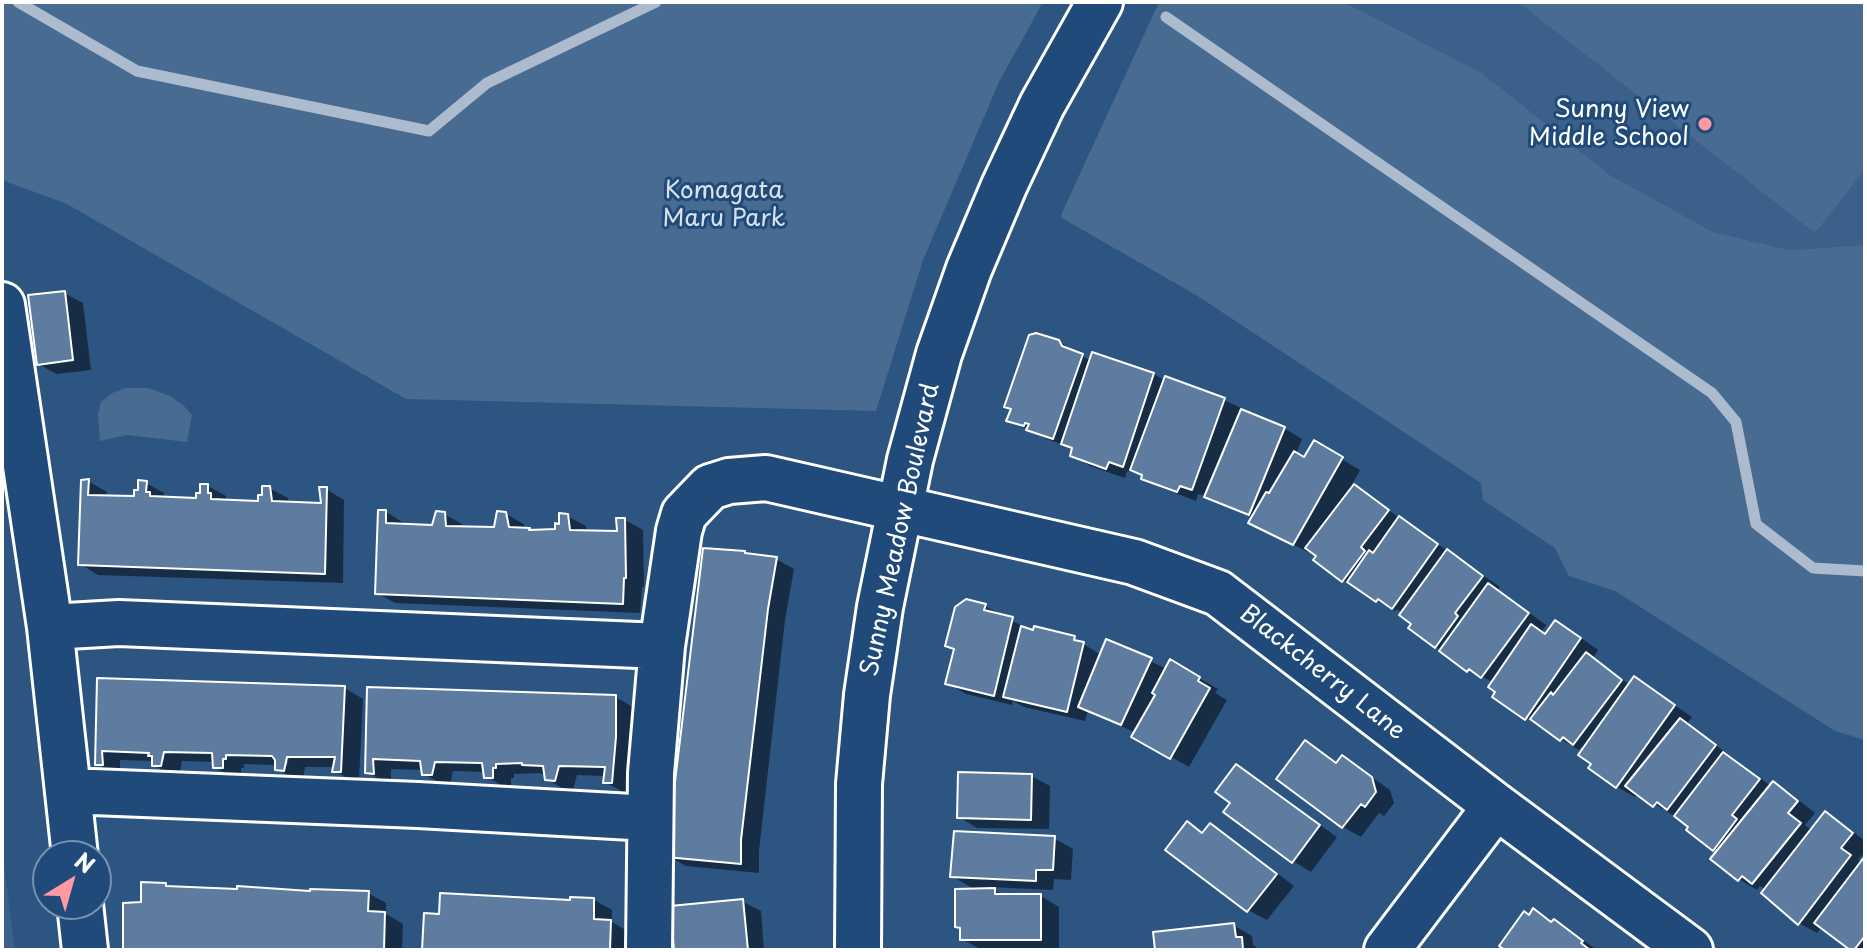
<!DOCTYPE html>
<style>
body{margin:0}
#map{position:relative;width:1867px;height:952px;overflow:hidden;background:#2c5582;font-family:"Playpen Sans",sans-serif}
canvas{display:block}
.frame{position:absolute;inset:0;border:4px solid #fff;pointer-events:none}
.north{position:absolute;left:32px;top:840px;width:80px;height:80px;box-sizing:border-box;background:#1f4a7a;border:2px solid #7992af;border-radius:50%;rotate:37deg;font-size:22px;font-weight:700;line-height:32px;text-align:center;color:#fff}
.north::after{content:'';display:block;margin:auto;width:28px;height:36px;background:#ff9aa2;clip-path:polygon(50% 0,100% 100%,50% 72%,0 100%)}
</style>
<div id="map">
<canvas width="1867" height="952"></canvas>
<div class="frame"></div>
<div class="north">N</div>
</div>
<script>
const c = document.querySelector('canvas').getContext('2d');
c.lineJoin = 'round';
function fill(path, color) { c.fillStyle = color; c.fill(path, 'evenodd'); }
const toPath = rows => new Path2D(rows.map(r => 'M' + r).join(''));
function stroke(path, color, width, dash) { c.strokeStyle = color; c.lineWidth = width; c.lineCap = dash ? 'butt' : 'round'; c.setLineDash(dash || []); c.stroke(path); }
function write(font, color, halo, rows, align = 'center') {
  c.font = font + ' "Playpen Sans",sans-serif'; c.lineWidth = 6; c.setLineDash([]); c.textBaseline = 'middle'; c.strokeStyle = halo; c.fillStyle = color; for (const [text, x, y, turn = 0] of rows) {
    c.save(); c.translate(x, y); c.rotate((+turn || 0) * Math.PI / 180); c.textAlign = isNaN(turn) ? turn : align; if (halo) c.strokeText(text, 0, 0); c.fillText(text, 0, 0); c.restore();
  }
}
fill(toPath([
 [1344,2,1865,2,1865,245,1791,250,1713,232,1610,175,1482,73],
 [2,849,15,950,2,950]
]), '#3b618b');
fill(toPath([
 [2,2,1043,2,999,82,923,260,876,411,406,399,67,204,2,180],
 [1159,2,1344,2,1482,73,1610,175,1713,232,1790,250,1865,245,1865,740,1835,731,1615,591,1569,576,1555,548,1483,500,1481,483,1196,295,1060,217],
 [1518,2,1865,2,1865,169,1815,233],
 [126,388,148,388,170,396,183,405,192,415,187,442,127,435,100,441,98,414,101,402,112,393]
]), '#486b92');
fill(toPath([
 [64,293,83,303,91,370,57,374,38,364],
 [1058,341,1091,361,1093,354,1154,374,1165,381,1166,379,1224,400,1284,428,1302,439,1296,454,1303,459,1314,443,1360,470,1352,485,1500,587,1498,590,1546,625,1541,632,1547,636,1574,633,1598,650,1593,658,1630,685,1635,678,1692,717,1687,724,1771,786,1773,784,1791,794,1815,813,1805,825,1812,830,1825,814,1843,824,1865,841,1865,852,1858,860,1862,863,1865,860,1865,950,1853,950,1822,927,1817,933,1799,923,1766,890,1760,886,1757,890,1739,879,1719,852,1691,827,1638,793,1635,797,1617,787,1591,768,1594,763,1585,749,1581,747,1579,750,1561,739,1495,697,1498,692,1493,682,1468,670,1410,628,1414,624,1403,613,1397,609,1395,611,1343,580,1313,552,1312,554,1269,532,1253,518,1211,498,1198,494,1196,501,1162,488,1144,476,1127,471,1125,478,1090,466,1072,455,1074,450,1071,448,1047,439,1009,420],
 [88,481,107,492,106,498,136,498,146,483,164,493,164,499,198,500,208,486,226,496,226,501,260,503,269,488,288,498,289,504,323,505,326,489,344,500,343,583,98,575,80,564],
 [386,512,404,523,404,526,434,527,444,514,462,524,462,528,495,529,506,514,524,524,525,530,557,531,567,516,586,526,587,532,619,533,625,520,643,530,644,587,642,587,640,613,395,603,377,593],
 [749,555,776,559,794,569,785,620,759,851,759,873,686,866,668,856],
 [985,606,1035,633,1074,638,1101,655,1107,641,1167,669,1171,662,1218,689,1215,693,1227,700,1189,767,1134,736,1136,733,1088,711,1085,721,1024,707,1013,701,1012,705,966,694,948,683,956,650,948,646],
 [99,680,345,688,363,699,359,781,353,781,335,771,335,767,305,767,303,780,295,780,277,769,277,765,244,764,244,768,241,768,241,778,233,778,215,767,214,762,182,761,179,776,172,776,154,765,154,761,120,760,120,773,113,769,113,773,97,764],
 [287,747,291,748,287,766,283,766],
 [369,690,616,697,634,708,634,749,630,792,623,792,605,782,606,776,577,775,573,790,565,790,547,779,546,775,539,773,514,774,514,778,511,778,511,787,504,787,486,776,485,772,453,771,450,785,443,785,424,774,424,770,391,769,391,783,386,783,367,772],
 [1306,743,1338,764,1360,769,1390,790,1394,803,1384,816,1379,813,1361,837,1343,827,1279,779],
 [1236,766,1337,837,1311,872,1293,861,1232,802],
 [1031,776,1050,786,1049,829,977,828,959,817],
 [1187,824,1203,833,1210,825,1228,836,1294,886,1267,920,1248,910],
 [1054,838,1073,849,1071,880,1054,879,1053,890,990,887,1004,896,1041,896,1059,907,1059,949,980,949,962,939,977,891,952,876],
 [165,885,171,889,312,894,368,893,386,903,386,914,403,924,402,950,129,950,125,947,143,904],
 [594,900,612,910,612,922,629,932,628,950,424,950,572,902],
 [742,901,761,911,764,950,676,950],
 [1534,911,1572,932,1597,950,1508,950],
 [1233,925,1252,936,1253,945,1260,950,1157,950]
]), '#0007');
stroke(toPath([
 [18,2,137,71,429,131,487,83,656,2],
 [1166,17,1712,393,1736,422,1756,524,1813,568,1865,571]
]), '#acbcce', 11);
const building = toPath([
 [65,291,73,360,37,365,28,295,65,291],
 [1036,333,1059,340,1062,346,1083,354,1053,439,1026,430,1029,424,1025,423,1024,426,1006,421,1011,409,1004,407,1029,335,1036,333],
 [1092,352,1154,373,1123,467,1109,462,1106,469,1070,456,1072,448,1061,444,1092,352],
 [1165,376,1225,398,1192,490,1180,486,1177,492,1141,479,1142,475,1130,470,1165,376],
 [1241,409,1285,427,1249,515,1204,497,1241,409],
 [1314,440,1343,457,1293,545,1248,523,1266,492,1269,493,1294,451,1304,457,1314,440],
 [89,479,88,495,134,496,134,490,138,490,138,480,147,481,146,492,150,492,150,496,196,498,196,493,200,493,200,484,208,484,208,493,211,493,211,499,258,501,258,495,262,495,262,486,270,486,272,501,321,503,319,487,327,487,325,574,78,565,81,480,89,479],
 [1354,484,1389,510,1361,547,1365,551,1342,582,1313,560,1316,556,1305,548,1354,484],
 [378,510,386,510,386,523,432,525,436,511,445,512,446,526,494,527,497,511,506,512,509,527,530,528,529,530,555,529,555,523,559,524,559,513,568,514,570,530,617,531,616,518,625,518,626,578,624,578,623,604,375,594,378,510],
 [1399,516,1438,544,1392,609,1378,599,1376,602,1347,582,1369,550,1373,553,1399,516],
 [703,548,745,551,745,553,777,557,768,609,741,840,741,864,666,857,703,548],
 [1447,549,1483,576,1455,613,1458,616,1435,648,1408,628,1411,624,1399,615,1447,549],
 [1488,583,1529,613,1481,678,1469,669,1467,672,1439,651,1488,583],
 [966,599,986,604,984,610,1013,617,994,696,945,684,954,649,945,646,955,607,966,599],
 [1555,620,1581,638,1525,720,1492,697,1495,692,1488,687,1531,624,1545,634,1555,620],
 [1021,626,1033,630,1034,626,1075,636,1074,640,1084,642,1067,712,1003,697,1021,626],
 [1106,639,1152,658,1121,725,1078,707,1106,639],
 [1586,652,1622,680,1573,745,1563,737,1560,741,1530,719,1551,692,1553,695,1586,652],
 [1170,659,1200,677,1198,681,1210,688,1170,759,1131,737,1155,695,1152,693,1170,659],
 [1634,676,1675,705,1616,788,1588,768,1591,764,1578,755,1634,676],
 [97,678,345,686,341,772,332,772,335,757,287,757,284,771,275,770,275,760,272,756,226,755,226,759,223,759,223,768,213,768,212,753,164,752,161,766,152,766,152,756,148,756,149,753,102,751,103,765,95,765,97,678],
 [367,687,616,695,616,737,612,783,603,783,605,767,559,766,555,781,545,780,543,766,522,765,522,763,496,764,496,768,493,768,493,778,484,778,482,763,435,762,432,775,422,775,420,761,373,759,374,774,365,773,367,687],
 [1680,718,1716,745,1667,810,1657,802,1653,807,1625,786,1680,718],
 [1305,740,1336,763,1342,755,1372,777,1376,792,1365,807,1361,804,1342,828,1276,779,1305,740],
 [1723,752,1760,779,1732,815,1737,819,1713,851,1686,830,1688,827,1674,816,1723,752],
 [1236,764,1320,825,1292,863,1223,812,1230,803,1215,792,1236,764],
 [958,772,1032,774,1031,820,957,818,958,772],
 [1773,781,1798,801,1788,813,1801,823,1752,884,1742,876,1738,881,1710,859,1773,781],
 [1825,811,1853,833,1841,848,1851,855,1798,925,1761,893,1825,811],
 [1187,821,1202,833,1210,823,1277,874,1247,912,1165,850,1187,821],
 [954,831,1055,836,1053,870,1036,870,1036,881,950,877,954,831],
 [1865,856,1865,936,1854,950,1850,950,1814,923,1865,856],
 [141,882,166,883,166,886,237,889,237,886,310,891,310,889,369,891,368,911,385,912,384,950,123,949,123,903,141,902,141,882],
 [995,888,995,894,1041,894,1041,940,960,940,960,928,955,927,955,889,995,888],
 [440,893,570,900,570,897,594,898,594,919,611,920,610,950,422,950,424,913,439,914,440,893],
 [743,899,748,950,674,950,670,906,743,899],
 [1533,908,1551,922,1554,919,1583,941,1581,943,1590,950,1505,950,1499,946,1524,911,1529,915,1533,908],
 [1234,923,1236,937,1242,937,1243,950,1155,950,1153,932,1234,923]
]);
fill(building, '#5e7c9f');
stroke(building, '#fff', 2);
const minor = toPath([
 [2,305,50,627,75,856],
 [50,627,119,623,662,646],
 [68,791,418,805,650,818],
 [80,904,85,950],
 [649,950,651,773,662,646,679,531,684,514,710,487,729,481,766,478,1134,562,1218,593,1496,806,1690,950],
 [858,950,859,784,867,695,880,607,910,460,939,354,969,269,1004,186,1042,105,1100,2],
 [1387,950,1496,806]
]);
stroke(minor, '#fff', 50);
stroke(minor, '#1f4a7a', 44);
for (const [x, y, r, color] of [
 [1705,124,8,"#ff9aa2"]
]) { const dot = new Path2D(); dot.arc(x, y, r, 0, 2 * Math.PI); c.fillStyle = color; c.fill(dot); stroke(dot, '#1f4a7a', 3); }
write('24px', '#fff', '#1f4a7a', [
 ["Sunny View",1689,110],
 ["Middle School",1689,138]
], 'right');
write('24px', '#dae1e9', '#1f4a7a', [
 ["Komagata",724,191],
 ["Maru Park",724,219]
]);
write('24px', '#fff', '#1f4a7a', [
 ["Sunny Meadow Boulevard",901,530,-78],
 ["Blackcherry Lane",1322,673,38]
]);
</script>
